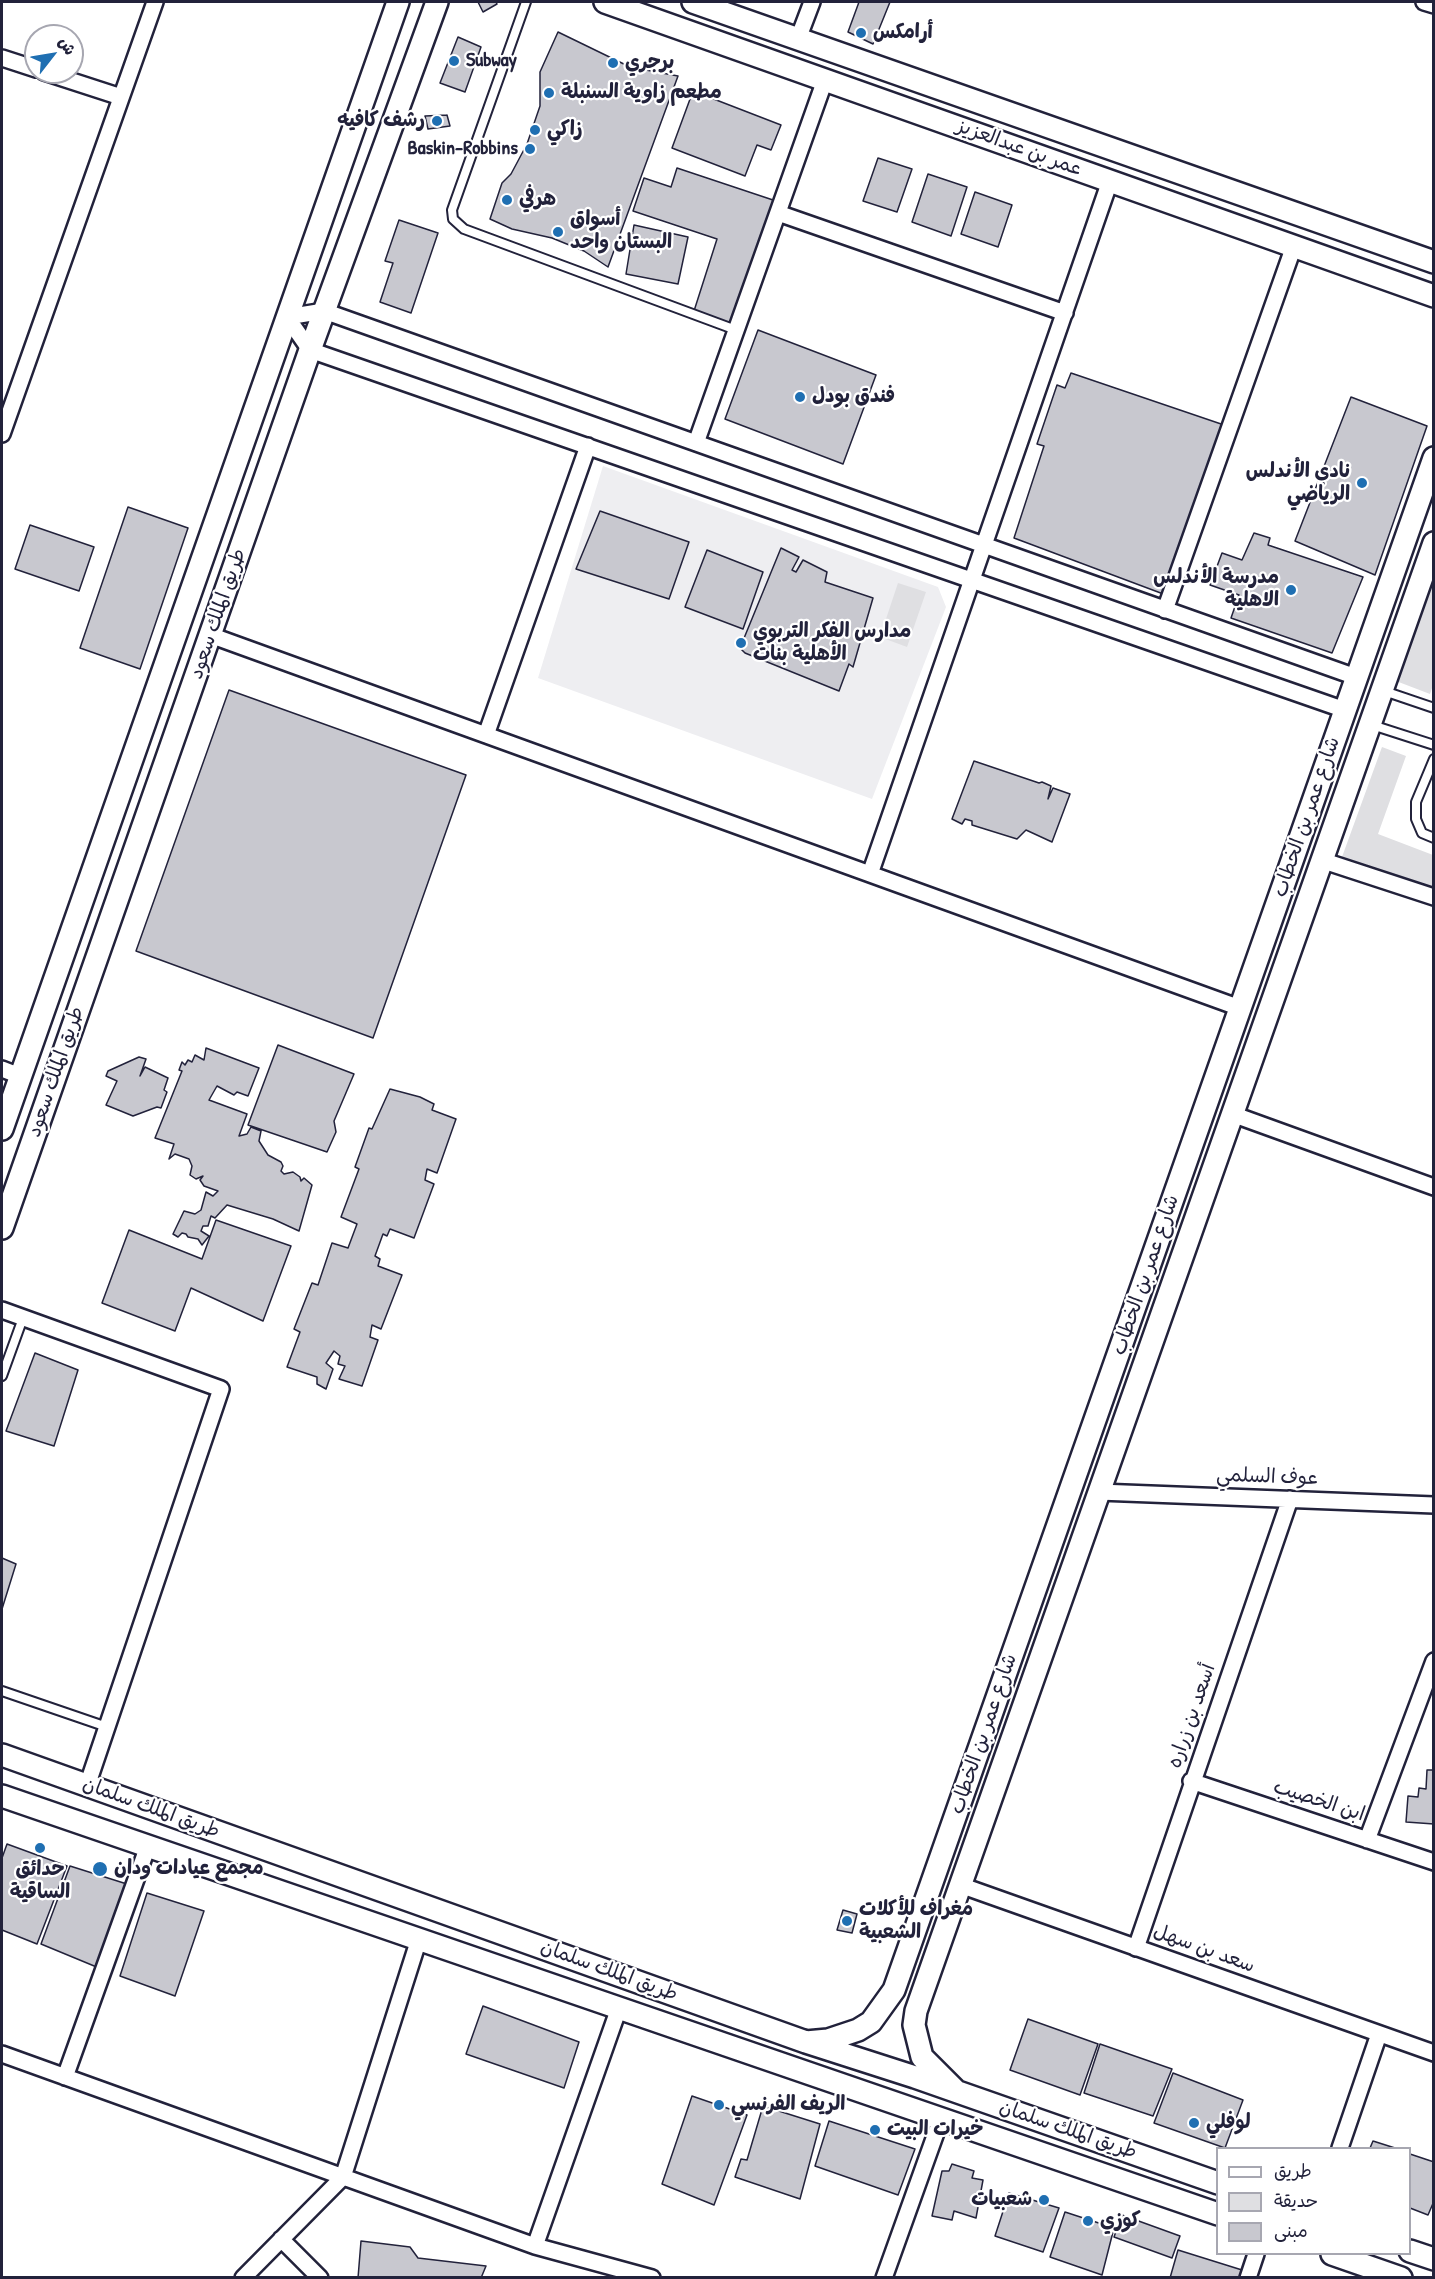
<!DOCTYPE html>
<meta charset="utf-8">
<style>
body{margin:0}
#map{position:relative;width:1435px;height:2279px;overflow:hidden;background:#fff;font-family:"Patrick Hand","Playpen Sans Arabic",sans-serif}
canvas{display:block}
.frame{position:absolute;inset:0;border:3px solid #22223b;pointer-events:none}
.legend{position:absolute;left:1216px;top:2147px;width:195px;height:108px;box-sizing:border-box;background:#fff;border:2px solid #a7a7b1;margin:0;padding:8px 10px;list-style:none;font-size:18px;color:#22223b}
.legend li{display:flex;align-items:center;gap:12px;height:30px}
.legend b{width:30px;border:2px solid #a7a7b1}
.north{position:absolute;left:24px;top:24px;width:60px;height:60px;box-sizing:border-box;background:#fff;border:2px solid #a7a7b1;border-radius:50%;rotate:59deg;font-size:16px;font-weight:700;line-height:24px;text-align:center;color:#22223b}
.north::after{content:'';display:block;margin:auto;width:21px;height:27px;background:#1f6fb2;clip-path:polygon(50% 0,100% 100%,50% 72%,0 100%)}
</style>
<div id="map">
<canvas width="1435" height="2279"></canvas>
<div class="frame"></div>
<ul class="legend">
<li><b style="height:8px;background:#fff"></b>طريق</li>
<li><b style="height:16px;background:#dfdfe2"></b>حديقة</li>
<li><b style="height:16px;background:#c8c8cf"></b>مبنى</li>
</ul>
<div class="north">ش</div>
</div>
<script>
const c = document.querySelector('canvas').getContext('2d');
c.lineJoin = 'round';
function fill(path, color) { c.fillStyle = color; c.fill(path, 'evenodd'); }
const toPath = rows => new Path2D(rows.map(r => 'M' + r).join(''));
function stroke(path, color, width, dash) { c.strokeStyle = color; c.lineWidth = width; c.lineCap = dash ? 'butt' : 'round'; c.setLineDash(dash || []); c.stroke(path); }
function write(font, color, halo, rows, align = 'center') {
  c.font = font + ' "Patrick Hand","Playpen Sans Arabic",sans-serif'; c.lineWidth = 4.5; c.setLineDash([]); c.textBaseline = 'middle'; c.strokeStyle = halo; c.fillStyle = color; for (const [text, x, y, turn = 0] of rows) {
    c.save(); c.translate(x, y); c.rotate((+turn || 0) * Math.PI / 180); c.textAlign = isNaN(turn) ? turn : align; if (halo) c.strokeText(text, 0, 0); c.fillText(text, 0, 0); c.restore();
  }
}
fill(toPath([
 [603,466,938,587,946,607,872,799,538,678]
]), '#eeeef1');
fill(toPath([
 [1433,574,1434,682,1430,694,1396,681],
 [898,583,926,592,907,647,880,637],
 [1382,747,1406,756,1378,834,1433,855,1433,891,1342,857]
]), '#dfdfe2');
const building = toPath([
 [478,2,496,2,497,4,483,12,478,2],
 [859,2,890,2,873,44,848,32,859,2],
 [558,32,630,67,678,76,608,267,584,251,552,238,512,229,490,219,502,183,511,174,527,144,540,106,540,72,558,32],
 [458,37,481,47,465,92,440,83,458,37],
 [693,91,781,125,771,150,757,145,745,176,672,148,693,91],
 [447,115,450,126,428,129,425,116,447,115],
 [878,158,912,169,897,212,863,201,878,158],
 [677,168,776,201,735,325,694,311,717,239,633,211,644,178,671,187,677,168],
 [928,174,967,187,951,236,912,222,928,174],
 [975,192,1012,205,998,247,961,234,975,192],
 [399,220,438,233,411,313,380,302,393,263,385,261,399,220],
 [634,225,688,237,678,284,626,274,634,225],
 [758,330,876,375,843,464,725,419,758,330],
 [1071,373,1227,426,1166,595,1014,538,1044,446,1037,444,1057,385,1065,388,1071,373],
 [1351,397,1427,426,1375,575,1295,541,1351,397],
 [128,507,188,528,140,669,80,648,128,507],
 [600,511,689,542,669,599,576,569,600,511],
 [30,525,94,547,79,591,15,569,30,525],
 [1254,533,1270,538,1268,545,1363,577,1332,653,1231,618,1239,595,1210,585,1222,553,1242,560,1254,533],
 [781,548,799,557,792,570,796,572,803,560,827,572,825,582,873,598,853,667,849,664,839,691,745,653,740,648,781,548],
 [707,550,763,572,743,629,685,607,707,550],
 [229,690,466,775,373,1038,136,951,229,690],
 [974,761,1039,783,1042,782,1051,786,1048,799,1053,788,1070,794,1052,842,1026,830,1017,839,972,825,972,821,965,819,962,824,952,819,974,761],
 [278,1045,354,1074,334,1121,336,1132,327,1152,248,1125,278,1045],
 [206,1048,259,1068,248,1096,237,1092,234,1095,217,1086,209,1100,247,1114,239,1136,247,1134,251,1127,261,1131,259,1141,268,1155,281,1162,283,1166,281,1171,284,1174,293,1172,300,1177,301,1181,304,1178,312,1185,299,1231,273,1219,227,1205,215,1218,211,1216,208,1226,203,1226,201,1231,209,1236,202,1245,198,1239,188,1237,186,1234,182,1233,178,1237,173,1234,184,1211,195,1214,201,1210,206,1192,213,1196,218,1191,204,1186,200,1180,203,1176,196,1179,190,1175,192,1166,189,1159,175,1154,169,1159,174,1144,155,1138,182,1071,179,1070,182,1062,185,1065,188,1060,192,1062,195,1055,204,1060,206,1048],
 [139,1057,146,1059,140,1076,145,1067,168,1078,164,1090,167,1092,161,1108,157,1107,133,1116,106,1105,117,1081,106,1076,108,1071,139,1057],
 [390,1089,420,1097,434,1104,432,1110,456,1119,437,1173,427,1169,425,1180,434,1184,414,1238,390,1229,387,1236,383,1234,375,1256,380,1259,378,1266,402,1275,381,1329,372,1325,370,1337,378,1340,362,1386,339,1379,345,1366,338,1364,340,1356,334,1351,326,1363,333,1369,326,1389,317,1384,317,1377,287,1367,300,1332,294,1329,312,1283,318,1285,332,1243,348,1248,357,1224,341,1217,359,1169,355,1167,369,1128,372,1129,390,1089],
 [216,1220,291,1246,263,1321,191,1288,175,1331,102,1303,129,1230,202,1259,216,1220],
 [35,1353,78,1370,54,1446,6,1431,35,1353],
 [2,1558,16,1564,2,1609,2,1558],
 [1427,1770,1434,1770,1434,1824,1406,1822,1408,1796,1418,1797,1419,1788,1426,1789,1427,1770],
 [7,1844,67,1866,37,1944,2,1930,2,1858,7,1844],
 [70,1866,130,1885,99,1968,41,1944,70,1866],
 [147,1893,204,1911,175,1996,120,1976,147,1893],
 [843,1910,857,1914,852,1933,837,1930,843,1910],
 [483,2006,579,2042,564,2088,466,2054,483,2006],
 [1028,2019,1098,2044,1080,2095,1010,2070,1028,2019],
 [1100,2044,1172,2069,1153,2116,1084,2093,1100,2044],
 [1173,2073,1243,2100,1225,2148,1154,2123,1173,2073],
 [692,2096,747,2115,714,2205,662,2184,692,2096],
 [763,2106,820,2124,800,2199,735,2177,741,2159,747,2160,763,2106],
 [829,2121,915,2149,898,2195,815,2166,829,2121],
 [1373,2141,1395,2148,1370,2148,1373,2141],
 [1410,2154,1434,2162,1434,2201,1428,2215,1410,2208,1410,2154],
 [952,2164,974,2171,972,2178,983,2180,976,2218,954,2211,952,2220,932,2216,942,2171,949,2171,952,2164],
 [1009,2193,1059,2208,1043,2252,995,2236,1009,2193],
 [1065,2212,1114,2228,1102,2275,1050,2257,1065,2212],
 [1122,2215,1180,2236,1172,2258,1114,2237,1122,2215],
 [361,2241,410,2247,418,2258,486,2266,481,2278,358,2278,361,2241],
 [1178,2250,1242,2270,1239,2278,1170,2278,1178,2250]
]);
fill(building, '#c8c8cf');
stroke(building, '#22223b', 1.5);
const lane = toPath([
 [526,2,452,210,453,219,464,229,736,330],
 [1384,691,1434,708],
 [1372,725,1434,745],
 [1434,759,1416,802,1416,819,1422,833,1434,838],
 [2,1376,23,1318],
 [2,1691,107,1727]
]);
const street = toPath([
 [1424,2,1434,5],
 [798,39,812,2],
 [2,58,36,69],
 [44,72,121,97],
 [778,213,1065,313],
 [2,434,155,2],
 [696,443,825,80],
 [1165,610,1294,246],
 [210,635,1240,1008],
 [1345,710,310,350,287,317,324,311,1356,677],
 [486,735,588,446],
 [1321,860,1434,897],
 [870,874,1110,181],
 [2,1069,20,1076],
 [1232,1114,1434,1187],
 [2,1310,221,1389,87,1786],
 [1099,1492,1434,1505],
 [1191,1781,1434,1862],
 [1367,1840,1434,1661],
 [960,1885,1434,2053],
 [1136,1948,1290,1499],
 [2,2054,535,2246,652,2278],
 [65,2077,148,1846],
 [1340,2148,1379,2034],
 [281,2239,320,2278],
 [535,2246,619,2008],
 [243,2278,343,2177,419,1939],
 [884,2278,941,2119],
 [1248,2278,1256,2254]
]);
const secondary = toPath([
 [605,2,1434,296],
 [693,2,1434,262],
 [2,1129,398,2],
 [2,1228,310,350,437,2],
 [2,1755,806,2042,915,2077,1218,2183],
 [2,1796,1218,2214],
 [806,2042,828,2040,858,2030,871,2022,894,1990,1434,458],
 [956,2091,922,2057,914,2025,916,2011,1434,543],
 [1410,2251,1434,2259],
 [1332,2254,1401,2278]
]);
stroke(lane, '#22223b', 12);
stroke(street, '#22223b', 20);
stroke(secondary, '#22223b', 26);
stroke(lane, '#fff', 8);
stroke(street, '#fff', 15);
stroke(secondary, '#fff', 21);
for (const [x, y, r, color] of [
 [861,33,6,"#1f6fb2"],
 [454,61,6,"#1f6fb2"],
 [613,63,6,"#1f6fb2"],
 [549,93,6,"#1f6fb2"],
 [437,121,6,"#1f6fb2"],
 [535,130,6,"#1f6fb2"],
 [530,149,6,"#1f6fb2"],
 [507,200,6,"#1f6fb2"],
 [558,232,6,"#1f6fb2"],
 [800,397,6,"#1f6fb2"],
 [1362,483,6,"#1f6fb2"],
 [1291,590,6,"#1f6fb2"],
 [741,643,6,"#1f6fb2"],
 [40,1848,6,"#1f6fb2"],
 [100,1869,8,"#1f6fb2"],
 [847,1921,6,"#1f6fb2"],
 [719,2105,6,"#1f6fb2"],
 [1194,2123,6,"#1f6fb2"],
 [875,2130,6,"#1f6fb2"],
 [1044,2200,6,"#1f6fb2"],
 [1088,2221,6,"#1f6fb2"]
]) { const dot = new Path2D(); dot.arc(x, y, r, 0, 2 * Math.PI); c.fillStyle = color; c.fill(dot); stroke(dot, '#fff', 2); }
write('bold 20px', '#22223b', '#fff', [
 ["أرامكس",873,33],
 ["Subway",466,61],
 ["برجري",625,63],
 ["مطعم زاوية السنبلة",561,93],
 ["رشف كافيه",425,121,"right"],
 ["زاكي",547,130],
 ["Baskin-Robbins",518,149,"right"],
 ["هرفي",519,200],
 ["أسواق",570,220],
 ["البستان واحد",570,243],
 ["فندق بودل",812,397],
 ["نادي الأندلس",1350,472,"right"],
 ["الرياضي",1350,495,"right"],
 ["مدرسة الأندلس",1279,578,"right"],
 ["الاهلية",1279,601,"right"],
 ["مدارس الفكر التربوي",753,632],
 ["الأهلية بنات",753,655],
 ["مجمع عيادات ودان",114,1869],
 ["حدائق",40,1870,"center"],
 ["الساقية",40,1893,"center"],
 ["مغراف للأكلات",859,1910],
 ["الشعبية",859,1933],
 ["الريف الفرنسي",731,2105],
 ["لوفلي",1206,2123],
 ["خيرات البيت",887,2130],
 ["شعبيات",1032,2200,"right"],
 ["كوزي",1100,2221]
], 'left');
write('20px', '#22223b', '#fff', [
 ["عمر بن عبدالعزيز",1019,148,20],
 ["طريق الملك سعود",218,614,-71],
 ["شارع عمر بن الخطاب",1307,817,-71],
 ["طريق الملك سعود",56,1072,-71],
 ["شارع عمر بن الخطاب",1146,1275,-71],
 ["عوف السلمي",1267,1477,2],
 ["أسعد بن زراره",1192,1716,-71],
 ["شارع عمر بن الخطاب",984,1734,-71],
 ["ابن الخصيب",1319,1801,18],
 ["طريق الملك سلمان",151,1808,20],
 ["سعد بن سهل",1204,1949,20],
 ["طريق الملك سلمان",609,1971,20],
 ["طريق الملك سلمان",1068,2130,19]
]);
</script>
